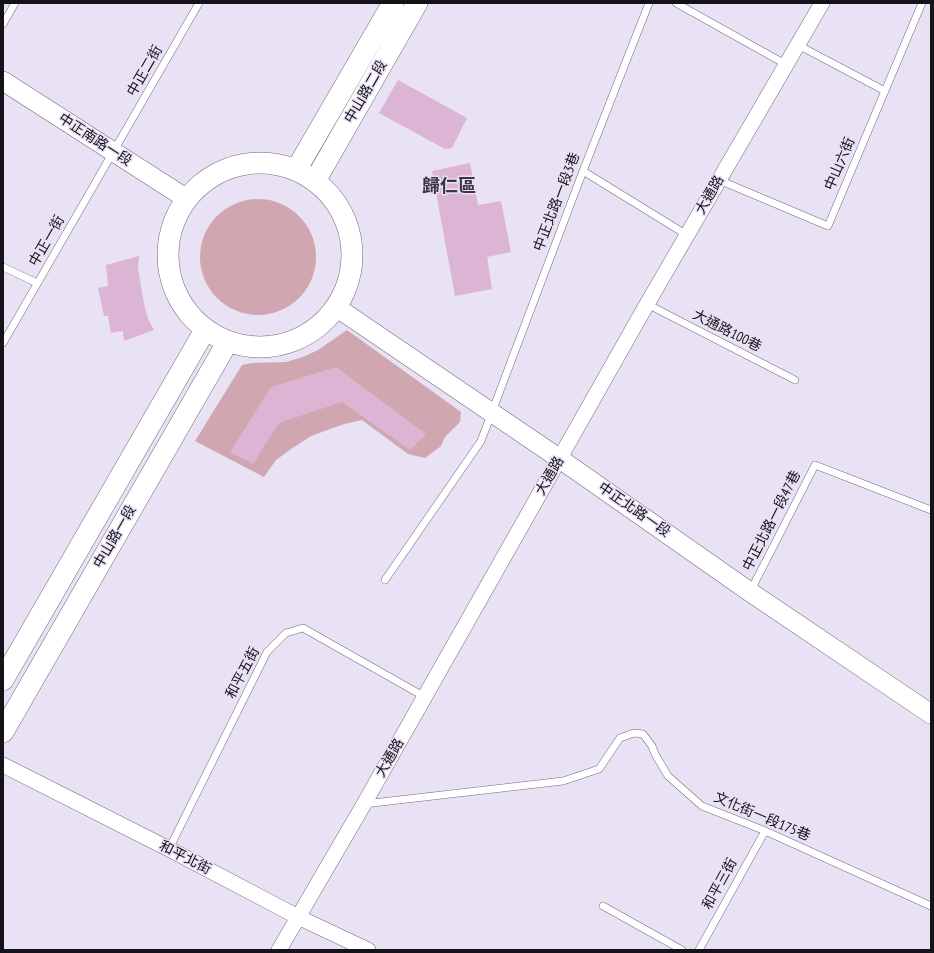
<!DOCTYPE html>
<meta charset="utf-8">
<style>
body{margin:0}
#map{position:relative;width:934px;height:953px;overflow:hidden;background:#e9e1f4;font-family:"PT Sans Narrow",sans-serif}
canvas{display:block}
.frame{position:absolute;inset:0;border:4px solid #151219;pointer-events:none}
</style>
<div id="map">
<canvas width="934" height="953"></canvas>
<div class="frame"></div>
</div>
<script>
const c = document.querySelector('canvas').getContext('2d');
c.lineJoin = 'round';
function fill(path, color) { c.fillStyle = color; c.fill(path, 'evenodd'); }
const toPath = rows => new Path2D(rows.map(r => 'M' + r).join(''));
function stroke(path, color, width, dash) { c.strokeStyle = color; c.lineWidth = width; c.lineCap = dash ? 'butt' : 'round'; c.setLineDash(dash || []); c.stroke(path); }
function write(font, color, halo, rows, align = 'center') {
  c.font = font + ' "PT Sans Narrow","Noto Sans TC",sans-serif'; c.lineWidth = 3; c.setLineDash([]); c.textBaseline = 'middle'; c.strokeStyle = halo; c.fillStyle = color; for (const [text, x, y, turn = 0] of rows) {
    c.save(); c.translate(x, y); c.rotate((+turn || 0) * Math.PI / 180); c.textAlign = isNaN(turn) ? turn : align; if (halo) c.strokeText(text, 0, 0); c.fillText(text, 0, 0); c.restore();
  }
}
fill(toPath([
 '200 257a58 58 0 1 1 116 0a58 58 0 1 1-116 0Z',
 [347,330,461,412,460,422,445,437,441,446,425,458,408,454,362,420,344,424,311,436,291,449,276,460,264,477,195,441,242,365,252,363,286,362,303,357,318,350]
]), '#d0a6b0');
fill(toPath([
 [398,80,467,118,452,148,445,149,379,113],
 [470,163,478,205,501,201,511,252,487,257,492,289,455,296,432,171],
 [139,256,138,268,144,304,148,319,154,330,124,341,123,331,111,333,108,316,104,316,98,288,108,286,106,265],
 [336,367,426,434,410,450,342,402,279,423,253,464,230,452,271,387]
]), '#dbb5d3');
const service = toPath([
 [676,3,787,65],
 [3,24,15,3],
 [798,45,885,91],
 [583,171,687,235],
 [719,180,828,226,922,3],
 [3,267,37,283],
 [647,304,795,380],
 [3,343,199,3],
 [385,580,481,441,583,171,649,3],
 [750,592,815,465,931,510],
 [364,804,563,781,599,769,620,738,634,733,643,734,652,746,655,754,668,776,702,806,763,830,931,906],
 [169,849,267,652,286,633,303,628,425,697],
 [603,906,682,950],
 [699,950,765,831]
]);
const minor = toPath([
 [3,765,169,849,298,917,368,950],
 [279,950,364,804,647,304,822,3]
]);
const tertiary = toPath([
 [3,81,187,199],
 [336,307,560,459,750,592,931,714]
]);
const secondary = toPath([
 '168 255a92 92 0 1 1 184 0a92 92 0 1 1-184 0Z',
 [296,170,393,3],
 [315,181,417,3],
 [3,680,205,330],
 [3,732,227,343]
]);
stroke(service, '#716b7b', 8);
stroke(minor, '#716b7b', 16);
stroke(tertiary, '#716b7b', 20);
stroke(secondary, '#716b7b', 22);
stroke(service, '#fff', 7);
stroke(minor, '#fff', 15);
stroke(tertiary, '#fff', 19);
stroke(secondary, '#fff', 21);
write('14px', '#151219', '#e9e1f4', [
 ["中正二街",145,71,-60],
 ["中山路二段",366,92,-60],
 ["中正南路一段",95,140,33],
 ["中山六街",840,164,-67],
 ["大通路",710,195,-60],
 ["中正北路一段3巷",557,202,-69],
 ["中正一街",47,241,-60],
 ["大通路100巷",727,331,27],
 ["大通路",550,476,-60],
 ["中正北路一段",634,510,35],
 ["中正北路一段47巷",772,521,-63],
 ["中山路一段",115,537,-60],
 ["和平五街",243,673,-62],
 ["大通路",390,758,-60],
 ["文化街一段175巷",762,817,23],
 ["和平北街",185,858,27],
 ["和平三街",720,884,-61]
]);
write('bold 18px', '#3a3443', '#e9e1f4', [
 ["歸仁區",449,187]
]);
</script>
